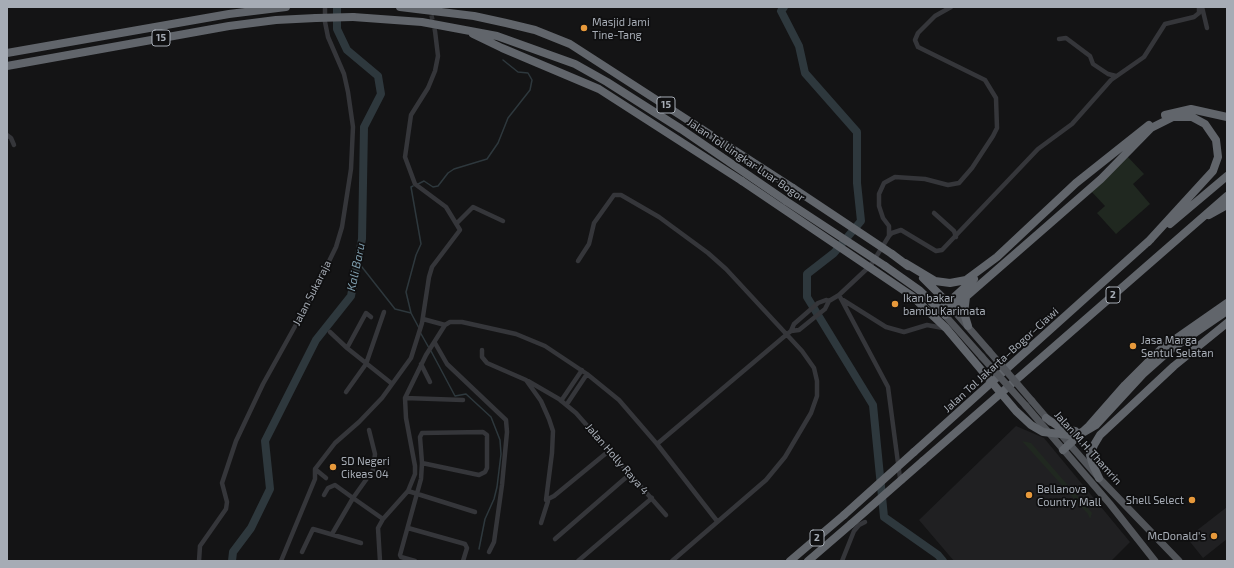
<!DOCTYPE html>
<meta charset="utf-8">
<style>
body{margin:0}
#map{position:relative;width:1234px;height:568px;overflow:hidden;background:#141415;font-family:"Exo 2",sans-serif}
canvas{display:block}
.frame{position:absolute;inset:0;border:8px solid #a6acb5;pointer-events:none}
</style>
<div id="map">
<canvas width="1234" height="568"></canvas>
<div class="frame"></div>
</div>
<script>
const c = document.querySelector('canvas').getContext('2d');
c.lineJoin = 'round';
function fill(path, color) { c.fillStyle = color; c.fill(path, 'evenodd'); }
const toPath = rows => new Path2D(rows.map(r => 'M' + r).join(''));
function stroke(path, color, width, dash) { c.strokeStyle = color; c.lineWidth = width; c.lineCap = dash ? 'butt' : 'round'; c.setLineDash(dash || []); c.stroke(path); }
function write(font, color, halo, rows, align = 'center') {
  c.font = font + ' "Exo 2",sans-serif'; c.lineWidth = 3.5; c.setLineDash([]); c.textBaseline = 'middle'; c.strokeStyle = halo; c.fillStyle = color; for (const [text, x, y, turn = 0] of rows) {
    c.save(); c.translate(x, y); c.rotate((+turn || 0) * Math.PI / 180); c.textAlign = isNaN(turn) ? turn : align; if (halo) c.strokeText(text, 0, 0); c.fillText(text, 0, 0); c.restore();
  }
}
fill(toPath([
 [1016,426,1044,438,1130,542,1111,561,954,561,919,520],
 [1227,507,1227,539,1203,558,1187,538]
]), '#202022');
fill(toPath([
 [1126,155,1144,174,1133,184,1150,204,1116,234,1097,213,1105,206,1089,189],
 [1022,441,1031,443,1092,513,1090,519,1088,514]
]), '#202820');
stroke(toPath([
 [418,184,424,181,433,187,438,186,448,173,454,169,487,159,498,143,508,118,530,90,532,80,528,73,518,72,503,60],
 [358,262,395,309,411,313,419,328],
 [411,313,406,292,416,255,421,244,411,187,413,186],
 [420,332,429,348],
 [431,351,455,396,466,394,491,417,500,440,501,454,497,487,494,499,485,519,479,549]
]), '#2e383d', 1.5);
stroke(toPath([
 [784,7,781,11,799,46,805,73,857,132,857,183,861,221,834,253,807,274,807,297,873,405,884,517,938,555,943,561],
 [232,561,233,552,251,528,270,489,265,441,316,340,351,296,362,239,364,127,381,94,378,76,347,50,337,29,337,7]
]), '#2e383d', 8);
stroke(toPath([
 [430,9,435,31]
]), '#313235', 4.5, [4.5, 2]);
stroke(toPath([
 [1202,7,1207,28],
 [1059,39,1066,38,1090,56,1093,64,1108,74,1116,76],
 [7,135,11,138,14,145],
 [934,213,954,231,956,237],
 [457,223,473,207,503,221],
 [889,236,892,233,901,230,936,251,942,250,1038,149,1072,124,1111,80,1144,57,1165,24,1194,17,1199,13,1199,7],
 [578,261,589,244,594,223,614,195,621,195,659,217,708,253,726,269,802,351,814,368,817,381,817,396,811,413,785,457,766,480,672,561],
 [839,295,888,387,900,478,903,481],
 [843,300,886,327,904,332,927,325,943,328],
 [423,319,445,325],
 [791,331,794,324,818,303,826,300,829,301],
 [330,332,347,348,391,383],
 [435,343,447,364,506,420,507,432,502,485,494,542,489,552],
 [347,348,366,313,371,317],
 [482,350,482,357,487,363,526,380,541,401,549,419,553,431,552,453,546,500,554,496,610,450],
 [421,364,430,382],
 [528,381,559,399,576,413,666,515],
 [346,392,366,364,384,312],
 [405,398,463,400],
 [561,401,582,370],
 [567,404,587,374],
 [657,444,786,335,791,331,799,330,825,309,829,301,839,295,871,265,889,236,889,226,883,218,879,206,879,194,884,183,895,177,925,179,948,185,959,183,972,168,993,136,997,128,996,98,985,80,918,47,915,40,918,33,935,16,951,7],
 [315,469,326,478],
 [408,491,475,512],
 [324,495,328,488,335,485,353,498,373,470,375,454,369,430],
 [541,523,548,501],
 [408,528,465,544,467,548,463,561],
 [332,534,353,498,383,519],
 [555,539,630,474],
 [302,552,313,529,361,543],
 [199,561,200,546,226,509,227,502,222,483,236,441,263,384,313,294,336,247,342,227,351,169,353,127,348,92,344,74,328,37,325,22,325,7],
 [281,561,315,479,315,469,335,443,359,422,382,398,411,358,422,323,429,277,432,267,460,230,446,207,415,184,405,157,411,115,428,88,435,71,438,56,435,31],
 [380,561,378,528,383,519,408,491,415,474,415,466,406,418,405,398,426,355,445,325,450,322,462,322,516,334,545,346,587,374,619,400,657,444,717,521],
 [415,561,401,557,400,555,421,479,422,463,479,475,485,472,487,468,487,435,483,432,422,433,420,437,422,463],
 [578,561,652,498],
 [842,561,854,531,859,525,865,522]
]), '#35363a', 4.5);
stroke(toPath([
 [949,305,989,351],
 [942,312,982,357],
 [1032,401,1050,422],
 [1026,406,1110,504,1155,561],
 [1058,431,1099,478,1179,561]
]), '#515459', 7);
stroke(toPath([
 [400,7,474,16,506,23,535,30,570,44,793,188],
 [353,17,422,22,497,36,575,64,607,82,681,129,786,201],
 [473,34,502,48,599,89,742,181],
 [7,53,229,14,286,7],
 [7,66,229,26,276,20,316,18],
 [1165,115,1191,109,1227,117],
 [1209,215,1227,205],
 [1170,224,1227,176],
 [892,254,908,266],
 [905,263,935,281,950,283,966,280,997,257,1076,183,1149,125],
 [885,266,919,290,940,310,974,279],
 [923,278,948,303],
 [966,297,964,313,968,326],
 [945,315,1101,179,1151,128,1173,117,1192,117,1205,124,1216,140,1218,157,1213,171,1148,242],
 [1170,350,1227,311],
 [1046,418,1062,429,1075,431],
 [1063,450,1089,426,1125,385,1161,349,1227,303],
 [914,452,1151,239],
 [923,461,1227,196],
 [1099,478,1093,465,1090,455,1094,445,1100,435,1174,366,1227,323],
 [790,561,844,515],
 [808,561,851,524]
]), '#61656b', 8);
stroke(toPath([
 [989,351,1032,401],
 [982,357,1026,406]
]), '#515459', 7);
stroke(toPath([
 [316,18,353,17],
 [742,181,912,296,946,328,1016,411,1031,425,1043,432,1069,435,1084,432,1096,425,1143,374,1170,350],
 [793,188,892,254],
 [786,201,885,266],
 [844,515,914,452],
 [851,524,923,461]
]), '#61656b', 8);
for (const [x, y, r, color] of [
 [584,28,4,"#e7993b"],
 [895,304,4,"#e7993b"],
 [1133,346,4,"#e7993b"],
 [333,467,4,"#e7993b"],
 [1029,495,4,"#e7993b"],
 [1192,500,4,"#e7993b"],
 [1214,536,4,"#e7993b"]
]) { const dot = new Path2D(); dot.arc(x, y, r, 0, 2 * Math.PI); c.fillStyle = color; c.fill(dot); stroke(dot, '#0f0f10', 1.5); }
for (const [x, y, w] of [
 [161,38,18],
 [666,105,18],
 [1113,295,14],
 [817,538,14]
]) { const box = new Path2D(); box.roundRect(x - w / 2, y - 8, w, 16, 3); c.fillStyle = '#0f0f10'; c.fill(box); stroke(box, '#a6acb5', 1); }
write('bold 10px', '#a6acb5', null, [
 ["15",161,38],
 ["15",666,105],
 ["2",1113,295],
 ["2",817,538]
]);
write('11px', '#a6acb5', '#0f0f10', [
 ["Masjid Jami",592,22],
 ["Tine-Tang",592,35],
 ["Ikan bakar",903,298],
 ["bambu Karimata",903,311],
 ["Jasa Marga",1141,340],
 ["Sentul Selatan",1141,353],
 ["SD Negeri",341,461],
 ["Cikeas 04",341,474],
 ["Bellanova",1037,489],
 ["Country Mall",1037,502],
 ["Shell Select",1184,500,"right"],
 ["McDonald's",1206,536,"right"]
], 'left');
write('11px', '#a6acb5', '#0f0f10', [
 ["Jalan Tol Lingkar Luar Bogor",746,160,34],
 ["Jalan Sukaraja",312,293,-63],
 ["Jalan Tol Jakarta–Bogor–Ciawi",1001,360,-42],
 ["Jalan M.H. Thamrin",1088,448,48],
 ["Jalan Holly Raya 4",617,459,49]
]);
write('italic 12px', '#7f9eae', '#0f0f10', [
 ["Kali Baru",356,267,-78]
]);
</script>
